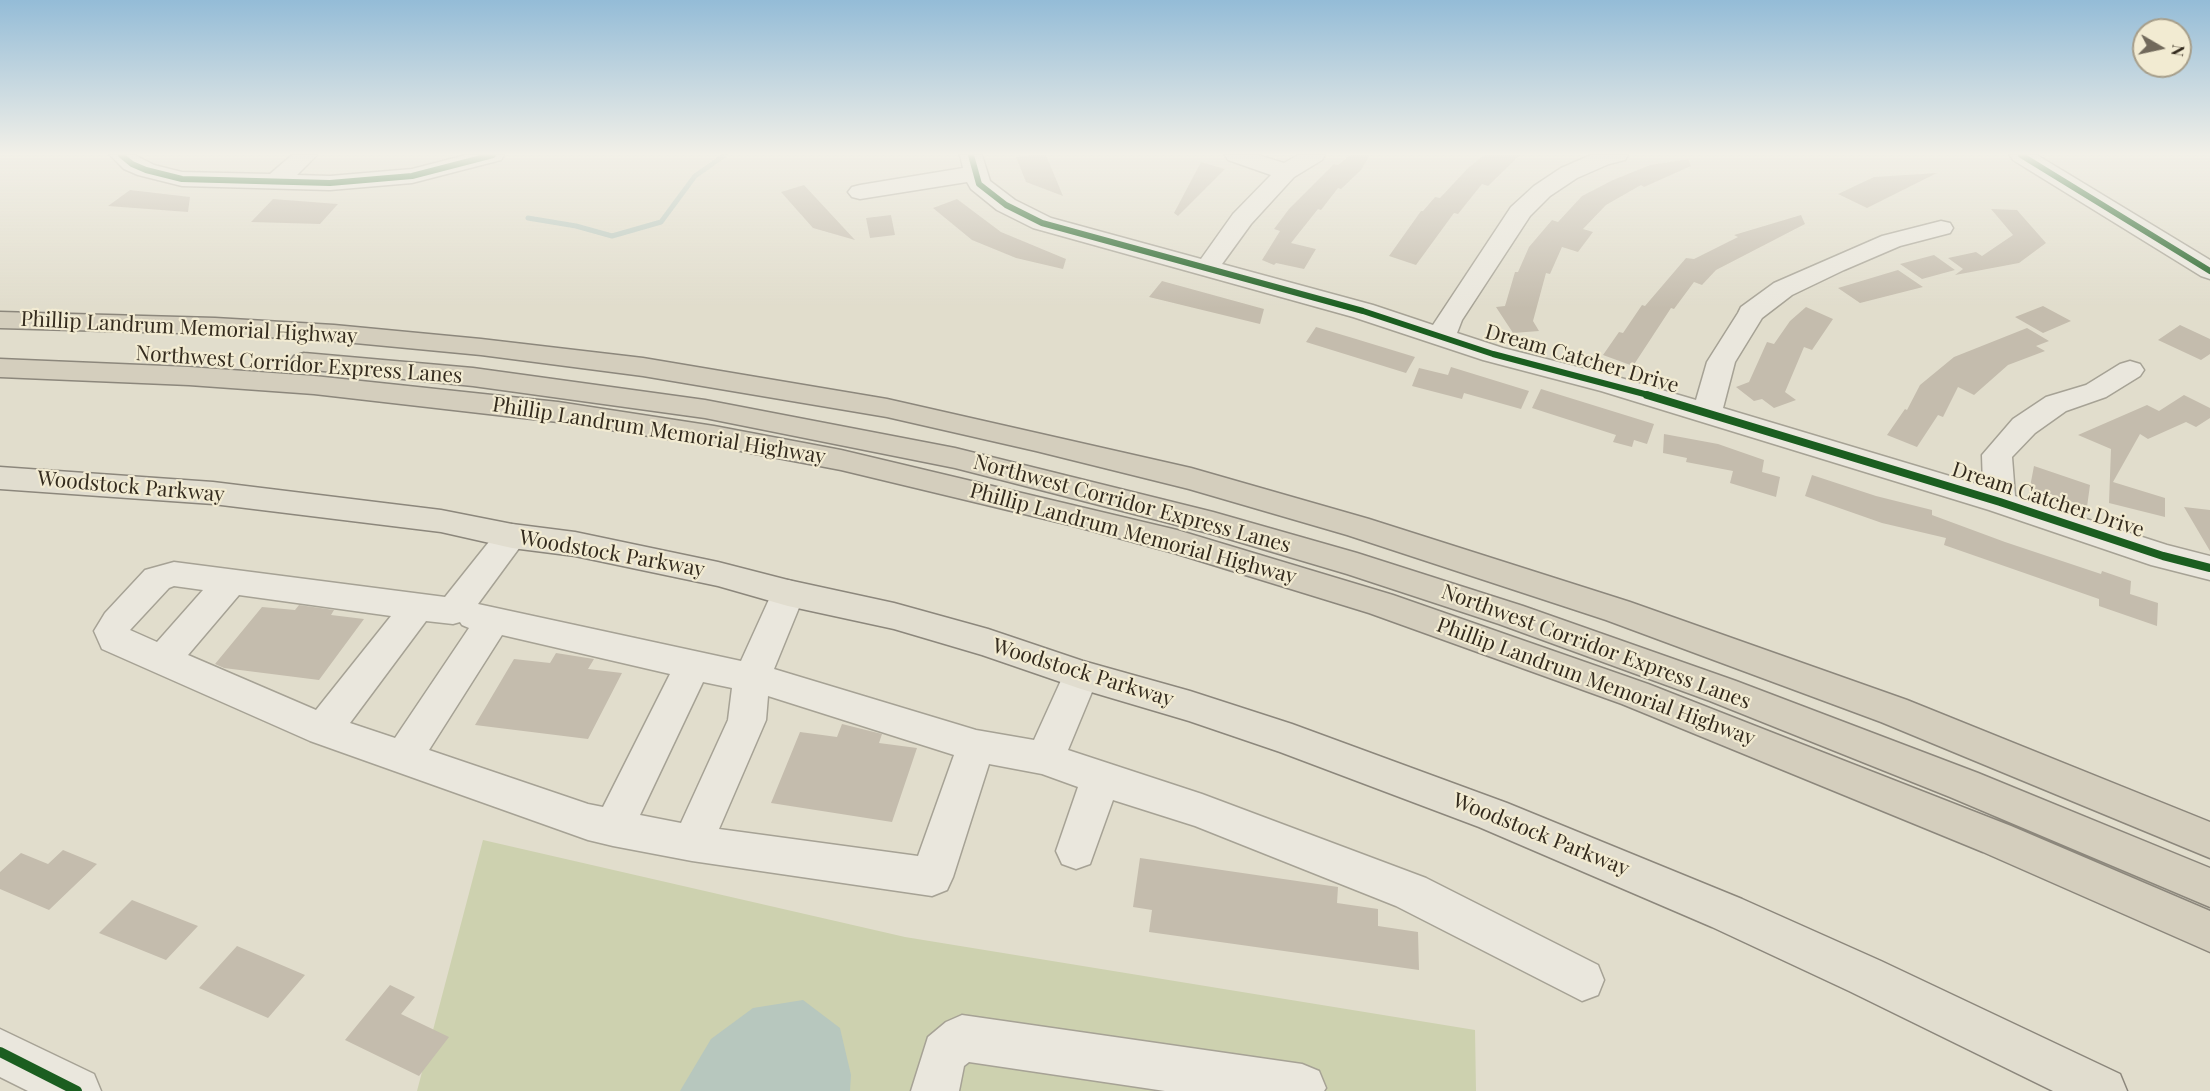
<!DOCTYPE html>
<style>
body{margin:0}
#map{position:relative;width:2210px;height:1091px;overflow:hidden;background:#e1ddcc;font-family:"Playfair Display",serif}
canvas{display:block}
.north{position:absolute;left:2132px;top:18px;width:60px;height:60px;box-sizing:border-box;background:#f2ebd2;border:2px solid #a69e8a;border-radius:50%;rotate:99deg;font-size:16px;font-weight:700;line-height:24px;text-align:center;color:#342b1e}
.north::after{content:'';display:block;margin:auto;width:21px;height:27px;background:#71695b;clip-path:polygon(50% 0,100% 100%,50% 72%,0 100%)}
</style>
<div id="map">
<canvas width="2210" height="1091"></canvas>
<div class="north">N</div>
</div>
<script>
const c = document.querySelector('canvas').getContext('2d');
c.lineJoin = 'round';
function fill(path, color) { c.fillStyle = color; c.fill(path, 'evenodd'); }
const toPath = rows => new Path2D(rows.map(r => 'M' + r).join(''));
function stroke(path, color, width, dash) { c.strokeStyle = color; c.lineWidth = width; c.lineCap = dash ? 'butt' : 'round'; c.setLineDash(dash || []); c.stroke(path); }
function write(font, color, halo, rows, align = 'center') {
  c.font = font + ' "Playfair Display",serif'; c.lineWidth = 4.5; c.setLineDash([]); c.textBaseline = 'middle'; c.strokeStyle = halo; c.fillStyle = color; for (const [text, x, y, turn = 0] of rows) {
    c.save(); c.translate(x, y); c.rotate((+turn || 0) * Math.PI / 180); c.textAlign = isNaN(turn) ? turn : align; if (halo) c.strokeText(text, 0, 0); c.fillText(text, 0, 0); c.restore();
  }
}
fill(toPath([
 [483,840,905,937,1475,1030,1476,1091,417,1091]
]), '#cdd1af');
fill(toPath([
 [803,1000,840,1028,851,1075,850,1091,680,1091,711,1039,753,1008]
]), '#b7c7be');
stroke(toPath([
 [528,218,576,226,612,236,661,222,695,176,725,155]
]), '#b7c7be', 5);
fill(toPath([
 [1030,155,1046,155,1063,196,1026,182,1016,157],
 [1350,155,1370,155,1361,170,1341,189,1338,188,1321,210,1318,209,1291,243,1316,249,1304,269,1276,263,1274,265,1262,260,1280,231,1274,229,1289,209,1334,164,1338,165],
 [1484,155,1520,155,1488,186,1482,184,1458,214,1454,213,1416,265,1389,256,1421,211,1423,211,1435,197,1440,198,1468,168],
 [1688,159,1691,166,1644,187,1641,185,1606,205,1583,229,1593,232,1578,252,1562,247,1550,274,1546,273,1533,321,1539,331,1513,333,1496,307,1505,306,1515,272,1518,272,1529,247,1552,220,1558,222,1582,196,1613,180,1650,165],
 [1201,162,1225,169,1178,216,1174,213],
 [1937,173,1867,208,1838,194,1874,177],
 [804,185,855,240,813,228,781,192],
 [130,190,190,197,188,212,108,206],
 [273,199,338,204,320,224,251,222],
 [957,199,1001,232,1066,259,1063,269,1016,258,972,240,933,208],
 [1991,209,2017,210,2046,243,2019,263,1955,275,1963,269,1948,258,1976,252,1982,256,2013,235],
 [891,215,895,235,870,238,866,218],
 [1801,215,1805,224,1716,270,1702,285,1694,282,1674,309,1671,308,1633,366,1603,355,1619,332,1623,333,1642,305,1645,306,1686,258,1694,259,1738,237,1734,235],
 [1934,255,1955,270,1922,279,1900,264],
 [1898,270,1923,287,1860,303,1838,288],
 [1162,281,1264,309,1260,324,1149,297],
 [2043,306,2071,321,2043,333,2015,317],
 [1806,307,1833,319,1812,350,1804,347,1785,392,1796,400,1774,408,1762,399,1754,401,1736,387,1749,382,1767,342,1774,344,1790,321],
 [2180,325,2210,339,2210,354,2201,360,2158,340],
 [1316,327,1356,339,1415,357,1406,373,1306,342],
 [2027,328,2049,341,2036,346,2045,351,2008,365,1974,395,1958,387,1943,417,1938,415,1917,447,1887,435,1905,409,1907,410,1920,385,1954,357],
 [1451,367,1529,391,1521,409,1464,393,1462,399,1412,386,1419,368,1448,375],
 [1541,389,1654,424,1647,444,1634,440,1632,447,1613,442,1616,435,1532,408],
 [2184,395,2210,408,2210,418,2196,427,2186,422,2148,439,2140,434,2113,482,2165,498,2165,517,2109,503,2111,449,2078,435,2147,405,2159,411],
 [1664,434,1718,444,1764,460,1762,472,1780,477,1776,497,1730,483,1733,471,1686,462,1687,458,1663,453],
 [2034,466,2090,485,2087,507,2030,487],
 [1812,475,1876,496,1932,510,1932,515,2005,542,2101,574,2102,571,2131,581,2130,594,2158,603,2157,626,2099,606,2099,599,1944,545,1946,538,1882,523,1805,496],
 [2184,507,2210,510,2210,551],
 [299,605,334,610,331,615,364,619,319,680,224,668,215,664,262,607,295,610],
 [556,653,594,659,588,669,622,673,588,739,475,725,514,659,550,663],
 [842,724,882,734,879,743,917,748,892,822,771,803,800,732,837,737],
 [63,850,97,864,49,910,0,889,0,872,21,853,48,864],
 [1140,858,1338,887,1337,903,1378,909,1378,926,1418,932,1419,970,1149,932,1152,910,1133,907],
 [132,900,198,926,166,960,99,933],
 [237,946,305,975,268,1018,199,988],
 [390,985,415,997,401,1014,449,1037,419,1076,345,1040]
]), '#c4bcad');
const minor = toPath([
 [110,155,135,155,154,165,182,172,270,174,292,155,317,155,297,175,330,176,412,169,466,155,504,155,501,160,412,183,330,190,182,186,138,175,124,169,110,155],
 [960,155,982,155,990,181,1015,200,1051,218,1201,259,1233,214,1271,175,1228,160,1225,155,1258,155,1284,163,1298,155,1325,155,1322,160,1294,177,1251,224,1222,264,1373,305,1433,325,1511,207,1534,186,1561,168,1591,155,1628,155,1625,160,1609,164,1577,178,1550,196,1530,216,1462,320,1457,333,1503,348,1621,378,1696,400,1707,362,1738,313,1741,307,1774,283,1882,236,1941,221,1950,223,1953,228,1950,233,1900,246,1844,270,1792,295,1762,318,1735,362,1723,408,1983,486,1982,455,2013,419,2046,397,2086,385,2120,364,2130,361,2140,364,2144,370,2140,376,2106,397,2066,411,2035,433,2012,457,2015,496,2167,545,2210,556,2210,580,2151,565,1989,510,1601,391,1483,360,1353,317,1033,228,997,210,971,189,967,182,860,199,852,197,848,192,852,187,860,185,963,168,960,155],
 [2010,155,2037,155,2210,260,2210,279,2201,276,2013,160,2010,155],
 [512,524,524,528,528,536,478,604,741,661,776,584,788,580,800,584,805,593,774,669,976,730,1034,740,1068,665,1081,661,1094,665,1099,675,1068,750,1202,794,1426,878,1598,965,1604,980,1598,995,1582,1001,1396,906,1195,826,1113,800,1090,864,1076,869,1062,864,1056,851,1078,787,1042,774,989,764,953,877,947,890,932,896,692,861,613,846,588,840,310,741,102,649,94,631,105,613,145,570,174,562,445,597,500,528,512,524],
 [174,586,203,590,157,642,130,630,169,588,174,586],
 [239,595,391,616,316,710,188,655,239,595],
 [426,621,453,624,460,622,462,625,469,628,395,738,350,723,426,621],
 [502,635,670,674,603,807,588,804,429,750,502,635],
 [703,682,732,688,728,720,681,823,640,815,703,682],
 [768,696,954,755,918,856,719,829,766,720,768,696],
 [962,1015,1302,1064,1319,1071,1326,1088,1324,1091,1165,1091,969,1062,964,1066,959,1091,911,1091,928,1037,946,1022,962,1015],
 [0,1029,94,1074,101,1091,28,1091,0,1077,0,1029]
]);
const major = toPath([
 [0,467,213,482,441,510,512,524,575,532,718,562,788,580,894,603,988,629,1083,661,1190,691,1292,724,1507,803,1742,899,1881,961,2120,1074,2127,1091,2053,1091,1849,991,1712,927,1479,827,1280,752,1189,721,1081,689,982,655,894,629,788,606,718,586,575,556,512,548,441,532,213,504,0,489,0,467]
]);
const highway = toPath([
 [0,312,215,318,334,325,481,339,643,358,887,399,1191,468,1369,519,1630,602,1907,700,2210,822,2210,858,1881,722,1606,620,1347,535,1189,489,1036,451,887,417,643,376,481,355,334,341,215,334,0,328,0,312],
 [304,353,473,368,705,400,955,448,1213,512,1357,553,1523,606,1736,681,1978,773,2210,868,2210,907,1950,797,1710,701,1499,624,1347,574,1212,534,955,468,705,418,473,386,294,368,290,362,294,356,304,353],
 [0,359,189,367,314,376,558,402,714,426,841,450,1177,530,1393,595,1648,684,2011,826,2210,911,2210,952,1983,852,1622,704,1369,613,1174,553,1074,526,841,470,714,446,558,422,314,394,189,385,0,377,0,359]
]);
stroke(minor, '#a6a295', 3);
stroke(major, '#8c877c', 3);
stroke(highway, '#8c877c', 3);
fill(minor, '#eae7dd');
fill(major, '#e1ddcf');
fill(highway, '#d4cebd');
stroke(toPath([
 [121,155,132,164,146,170,182,179,330,183,412,176,493,155],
 [971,155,979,184,1006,205,1042,223,1363,311,1493,354,1652,396],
 [2021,155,2210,271]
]), '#1b5e20', 6);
stroke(toPath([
 [1647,395,2000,502,2163,556,2210,568]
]), '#1b5e20', 8);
stroke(toPath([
 [0,1052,77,1091]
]), '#1b5e20', 10);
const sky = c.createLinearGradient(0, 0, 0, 308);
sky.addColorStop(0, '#94bcd7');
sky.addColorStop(0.5, '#f2f0e8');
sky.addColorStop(1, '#f2f0e800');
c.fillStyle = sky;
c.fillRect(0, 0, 2210, 308);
write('21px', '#342b1e', '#f2ebd2', [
 ["Phillip Landrum Memorial Highway",189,328,3],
 ["Dream Catcher Drive",1582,359,16],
 ["Northwest Corridor Express Lanes",299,365,4],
 ["Phillip Landrum Memorial Highway",659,431,9],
 ["Woodstock Parkway",131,487,5],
 ["Dream Catcher Drive",2048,500,18],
 ["Northwest Corridor Express Lanes",1132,504,15],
 ["Phillip Landrum Memorial Highway",1133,534,15],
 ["Woodstock Parkway",612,554,10],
 ["Northwest Corridor Express Lanes",1596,647,20],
 ["Woodstock Parkway",1083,673,17],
 ["Phillip Landrum Memorial Highway",1596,682,20],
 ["Woodstock Parkway",1541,835,22]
]);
</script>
